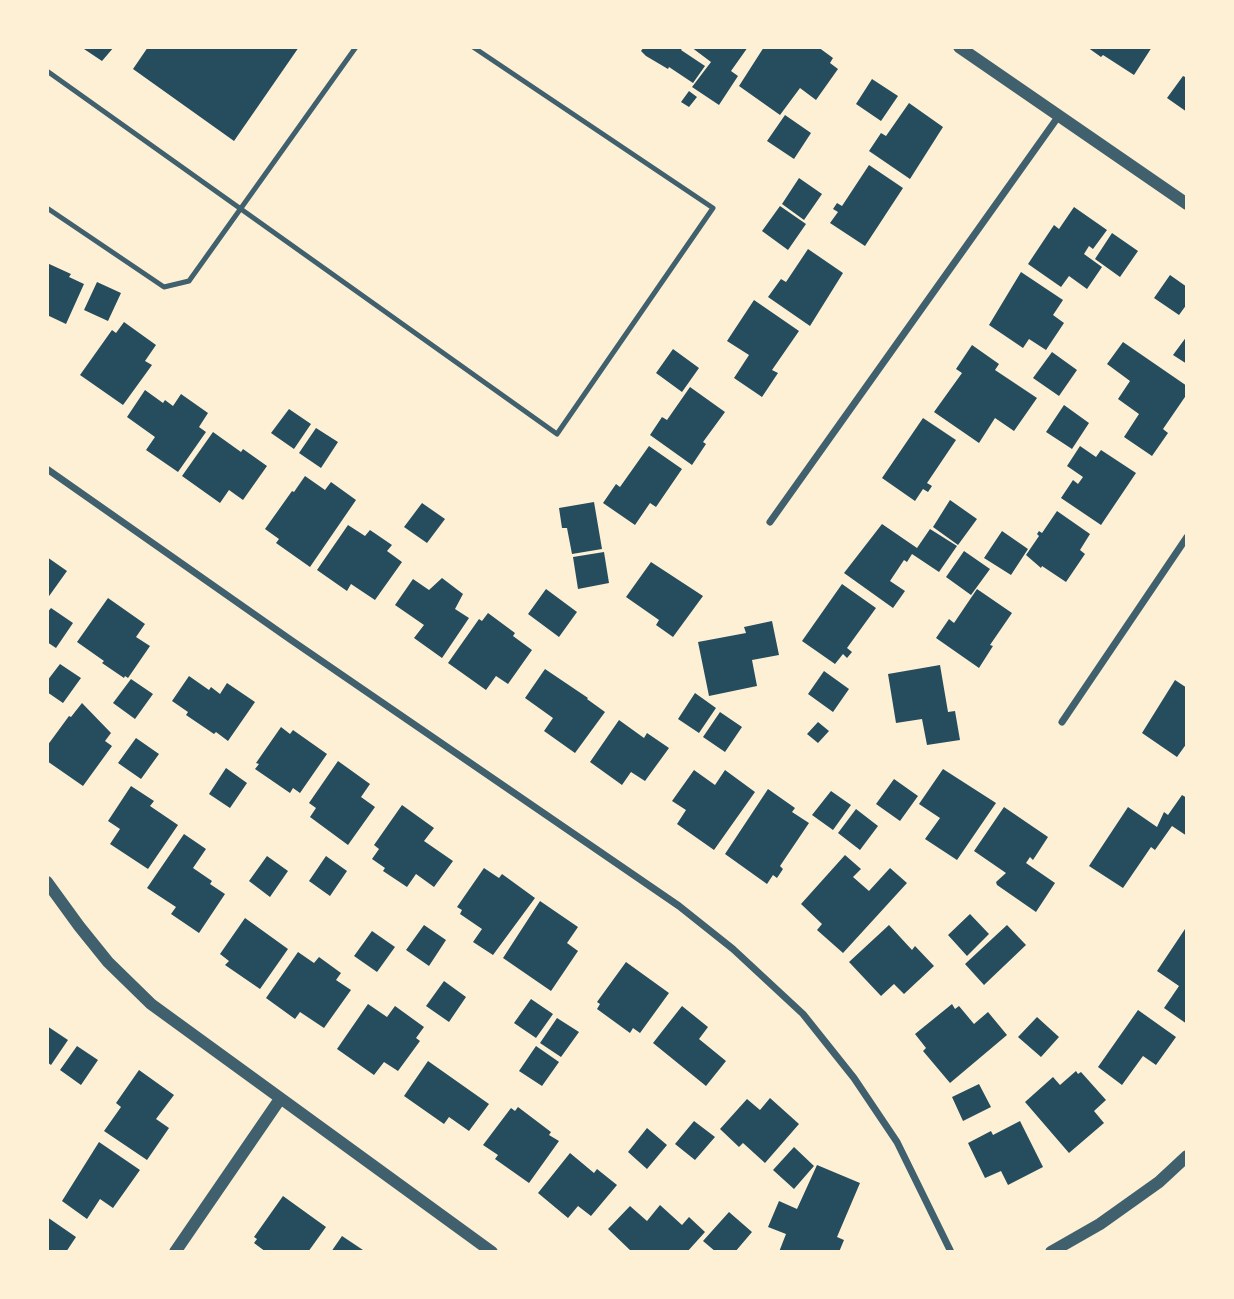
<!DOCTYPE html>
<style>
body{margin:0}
#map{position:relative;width:1234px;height:1299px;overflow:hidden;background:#fdf0d5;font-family:Karla,sans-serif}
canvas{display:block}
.frame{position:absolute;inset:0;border:49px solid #fdf0d5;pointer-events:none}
</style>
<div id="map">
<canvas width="1234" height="1299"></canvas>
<div class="frame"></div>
</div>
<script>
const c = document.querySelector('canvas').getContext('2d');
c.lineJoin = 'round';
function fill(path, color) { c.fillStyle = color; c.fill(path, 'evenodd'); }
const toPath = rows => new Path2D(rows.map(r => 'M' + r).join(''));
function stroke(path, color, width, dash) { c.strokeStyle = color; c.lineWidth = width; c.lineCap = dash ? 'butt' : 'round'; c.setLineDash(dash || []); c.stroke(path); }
fill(toPath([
 [81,47,114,47,102,61],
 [148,47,299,47,234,141,133,69],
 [644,47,683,47,681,50,705,66,693,83,669,67,668,69,646,56,641,51],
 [691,47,748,47,731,71,738,76,719,105,692,87,711,62],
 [764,47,818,47,833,58,830,63,838,69,816,100,800,88,780,115,739,86],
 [1087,47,1152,47,1134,75,1103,55,1101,57],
 [1183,76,1187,78,1187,112,1167,98],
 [872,79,898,96,881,121,856,104],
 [689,91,697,97,689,107,681,102],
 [909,103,943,127,910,179,869,151,881,133,886,136],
 [785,115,811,133,794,159,767,141],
 [869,165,903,188,865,246,830,223,838,212,833,209,837,203,842,206],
 [799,178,822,194,804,220,782,204],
 [780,206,806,224,788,250,762,231],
 [1074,207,1107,230,1093,249,1089,246,1084,254,1102,267,1087,289,1069,276,1061,287,1028,264,1054,225,1059,229],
 [1112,233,1138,251,1120,277,1095,259],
 [808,249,843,273,810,326,768,297,781,279,786,282],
 [47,263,71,274,69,277,84,284,66,324,47,315],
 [1021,272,1063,300,1053,315,1064,323,1046,350,1029,339,1023,348,989,325],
 [1170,275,1187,287,1187,304,1179,315,1154,298],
 [97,282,121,293,108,321,84,310],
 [754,300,799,331,772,370,778,373,762,397,734,378,749,355,727,341],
 [124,322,156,345,145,361,152,365,123,405,80,375,112,330,116,333],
 [1187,336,1187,364,1173,355],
 [1123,342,1187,386,1187,394,1163,429,1168,433,1152,456,1124,437,1139,414,1118,399,1130,381,1107,364],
 [972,345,999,364,995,370,1037,398,1014,431,995,418,979,443,934,412,962,373,956,369],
 [673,349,699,368,682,392,656,373],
 [1052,352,1077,370,1059,396,1033,378],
 [690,387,725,412,703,442,706,444,692,465,650,435,662,417,667,420],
 [145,390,163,403,165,400,173,406,181,394,208,413,199,427,206,432,178,472,146,450,155,437,127,417],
 [1064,405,1089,423,1072,449,1046,432],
 [289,409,311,424,294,449,271,433],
 [923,418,956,440,927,483,932,486,928,492,923,489,915,501,882,478],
 [316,428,338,442,321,468,299,453],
 [213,432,241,452,243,449,267,466,243,500,229,490,220,503,182,476],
 [649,446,682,469,656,507,650,503,635,525,603,503,616,484,620,487],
 [1080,446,1096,457,1101,450,1136,473,1101,525,1061,498,1073,480,1078,484,1083,477,1067,466],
 [305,476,325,490,331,482,356,500,310,567,276,543,279,539,265,529,292,491,294,492],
 [950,500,977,519,958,545,933,527],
 [594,502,602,549,572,554,567,528,562,528,559,508],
 [422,503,445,519,427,543,404,527],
 [1057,511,1090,534,1080,550,1085,554,1066,582,1042,566,1041,568,1026,555,1039,536,1037,534,1039,531,1042,533],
 [882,524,917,548,930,529,957,546,939,572,912,554,907,562,904,560,890,581,905,591,893,608,844,573],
 [348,525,365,536,370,530,392,545,387,551,402,562,375,600,351,584,347,591,317,570],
 [1002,531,1028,549,1011,575,984,558],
 [964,551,990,569,971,595,946,577],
 [604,552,609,583,578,589,573,557],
 [47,557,67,571,47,599],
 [651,562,703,596,673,637,656,625,659,620,626,597],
 [442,578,463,594,455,609,469,618,442,658,414,638,424,625,395,605,413,579,429,590],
 [842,584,876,608,847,648,852,652,847,658,843,654,835,664,802,641],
 [546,589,577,612,559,637,528,614],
 [977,589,1012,613,990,645,993,646,979,668,936,638,949,619,954,623],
 [108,598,145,624,136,637,150,646,128,678,125,676,124,678,102,663,104,661,77,642],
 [51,608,73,623,56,648,47,642,47,613],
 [488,613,515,633,513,636,532,650,508,684,496,676,486,690,448,663,479,619,482,621],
 [772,621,779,655,752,660,757,686,709,696,698,642,746,633,744,627],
 [60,664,81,678,63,703,47,692,47,681],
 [940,665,948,712,955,711,960,740,927,745,922,719,896,723,888,674],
 [545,669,588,698,587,699,605,712,575,753,544,731,553,718,525,698],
 [824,671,849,689,833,712,808,694],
 [189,676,209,690,211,687,220,694,227,683,255,702,228,741,216,732,214,734,186,715,188,712,172,701],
 [131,679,153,694,135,719,113,703],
 [1175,680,1187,688,1187,743,1177,757,1142,733],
 [695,693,716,708,699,733,678,719],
 [82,703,111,733,105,741,112,746,83,786,47,761,47,746,69,716,71,717],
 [720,712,742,727,725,752,703,737],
 [619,720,644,738,647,733,669,748,645,781,631,772,622,785,590,762],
 [818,722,829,731,818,743,807,734],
 [281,727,290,734,293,730,327,754,300,793,293,788,290,793,255,769,259,764,256,763],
 [136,738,159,754,141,779,118,763],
 [338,761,370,784,361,797,375,807,348,845,310,817,316,808,309,803],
 [226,768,247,783,230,808,209,794],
 [943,769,996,803,957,860,925,839,940,818,919,804],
 [694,770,715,785,725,770,755,792,714,850,677,824,686,810,672,801],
 [894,779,918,796,900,821,876,804],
 [131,786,154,801,150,806,178,825,148,869,110,844,120,829,108,821],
 [768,789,795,808,792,812,809,823,780,866,783,869,777,878,773,875,767,884,725,854],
 [831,791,851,805,833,830,812,815],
 [1182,795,1187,798,1187,836,1172,826,1155,850,1151,847,1123,888,1089,866,1128,807,1157,827,1164,812,1168,815],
 [402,805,434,828,424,841,453,861,434,887,416,874,407,887,383,871,385,868,372,859,379,849,374,845],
 [1004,807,1048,837,1033,860,1030,857,1026,863,1055,883,1036,912,997,885,996,882,1006,873,974,851],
 [856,809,878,826,860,850,838,833],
 [184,834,206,849,193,868,212,881,210,884,225,894,199,933,171,914,176,907,147,888],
 [845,855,861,869,853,877,869,891,890,868,907,883,843,953,817,930,822,924,801,904],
 [267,856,288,871,270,897,249,881],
 [326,856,347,871,330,896,309,881],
 [484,868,499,878,502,874,535,898,493,955,473,942,482,929,460,914,462,910,457,907],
 [540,901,578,927,567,943,578,951,551,991,503,958],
 [970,914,989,934,967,956,948,935],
 [245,918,288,949,260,989,225,965,229,961,220,954],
 [424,925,446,940,429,966,406,950],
 [889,925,912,950,915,946,934,966,904,994,894,984,881,996,849,962],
 [1007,925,1026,945,984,985,965,964],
 [1185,929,1187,931,1187,1024,1164,1008,1179,986,1157,971],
 [372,931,395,947,377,972,354,956],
 [298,952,314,963,319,957,341,973,336,980,351,990,324,1028,300,1012,295,1019,266,998],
 [626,962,669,993,640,1033,633,1028,630,1033,597,1009,600,1004,597,1002],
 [444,981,466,997,449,1022,426,1006],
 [531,999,553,1014,536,1038,514,1023],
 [368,1004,387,1017,395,1006,424,1027,416,1038,420,1041,398,1071,384,1062,374,1075,337,1049],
 [952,1004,955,1009,959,1006,974,1024,988,1012,1007,1035,950,1083,923,1051,926,1048,915,1034],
 [682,1006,708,1027,699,1039,726,1061,706,1086,653,1043],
 [1138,1010,1176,1037,1156,1065,1143,1056,1122,1085,1098,1067],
 [1037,1017,1059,1037,1041,1057,1018,1037],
 [557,1018,579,1032,561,1057,540,1043],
 [47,1026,68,1040,51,1065,47,1062],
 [77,1046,98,1060,81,1085,60,1070],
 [536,1046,559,1062,542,1086,519,1071],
 [428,1061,489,1104,469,1131,449,1117,444,1124,404,1096],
 [139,1070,174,1095,156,1119,169,1128,147,1160,104,1131,121,1107,116,1103],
 [1076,1071,1078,1074,1081,1072,1106,1100,1094,1111,1104,1123,1069,1153,1025,1102,1053,1077,1060,1085],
 [979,1084,991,1107,963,1121,952,1097],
 [770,1098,799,1124,765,1163,743,1143,739,1147,720,1129,747,1099,760,1110],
 [518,1107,551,1132,549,1135,559,1141,529,1183,495,1159,498,1155,483,1145,511,1108,515,1111],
 [694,1121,715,1137,695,1160,675,1144],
 [1020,1121,1043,1167,1008,1185,1001,1171,985,1178,968,1143,991,1131,993,1135],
 [647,1128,667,1145,647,1169,628,1152],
 [99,1142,140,1170,113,1208,100,1199,87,1219,62,1201],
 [794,1147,814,1166,794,1189,773,1170],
 [570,1153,594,1173,597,1169,617,1185,591,1216,578,1206,568,1218,538,1193],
 [817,1165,860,1183,837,1237,844,1240,839,1252,779,1252,786,1234,768,1227,779,1201,797,1209],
 [283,1196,326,1227,308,1252,266,1252,254,1243,257,1239,254,1237],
 [660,1205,682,1225,689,1217,705,1232,687,1252,632,1252,608,1229,630,1206,647,1221],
 [729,1212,752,1232,735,1252,716,1252,703,1241],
 [47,1217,76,1237,66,1252,47,1252],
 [342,1236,366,1252,331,1252]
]), '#264d5e');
stroke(toPath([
 [47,71,557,434,713,208,473,47],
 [47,208,164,287,189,281,356,47]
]), '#3f606c', 5);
stroke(toPath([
 [47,469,291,640,679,906,733,949,803,1014,854,1078,897,1142,951,1252],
 [770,522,1058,117],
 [1062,722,1187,537]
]), '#3f606c', 7);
stroke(toPath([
 [959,47,1187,204],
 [47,882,79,926,108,962,151,1004,492,1252],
 [175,1252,280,1099],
 [1051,1252,1100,1224,1159,1182,1187,1156]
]), '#3f606c', 12);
</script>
